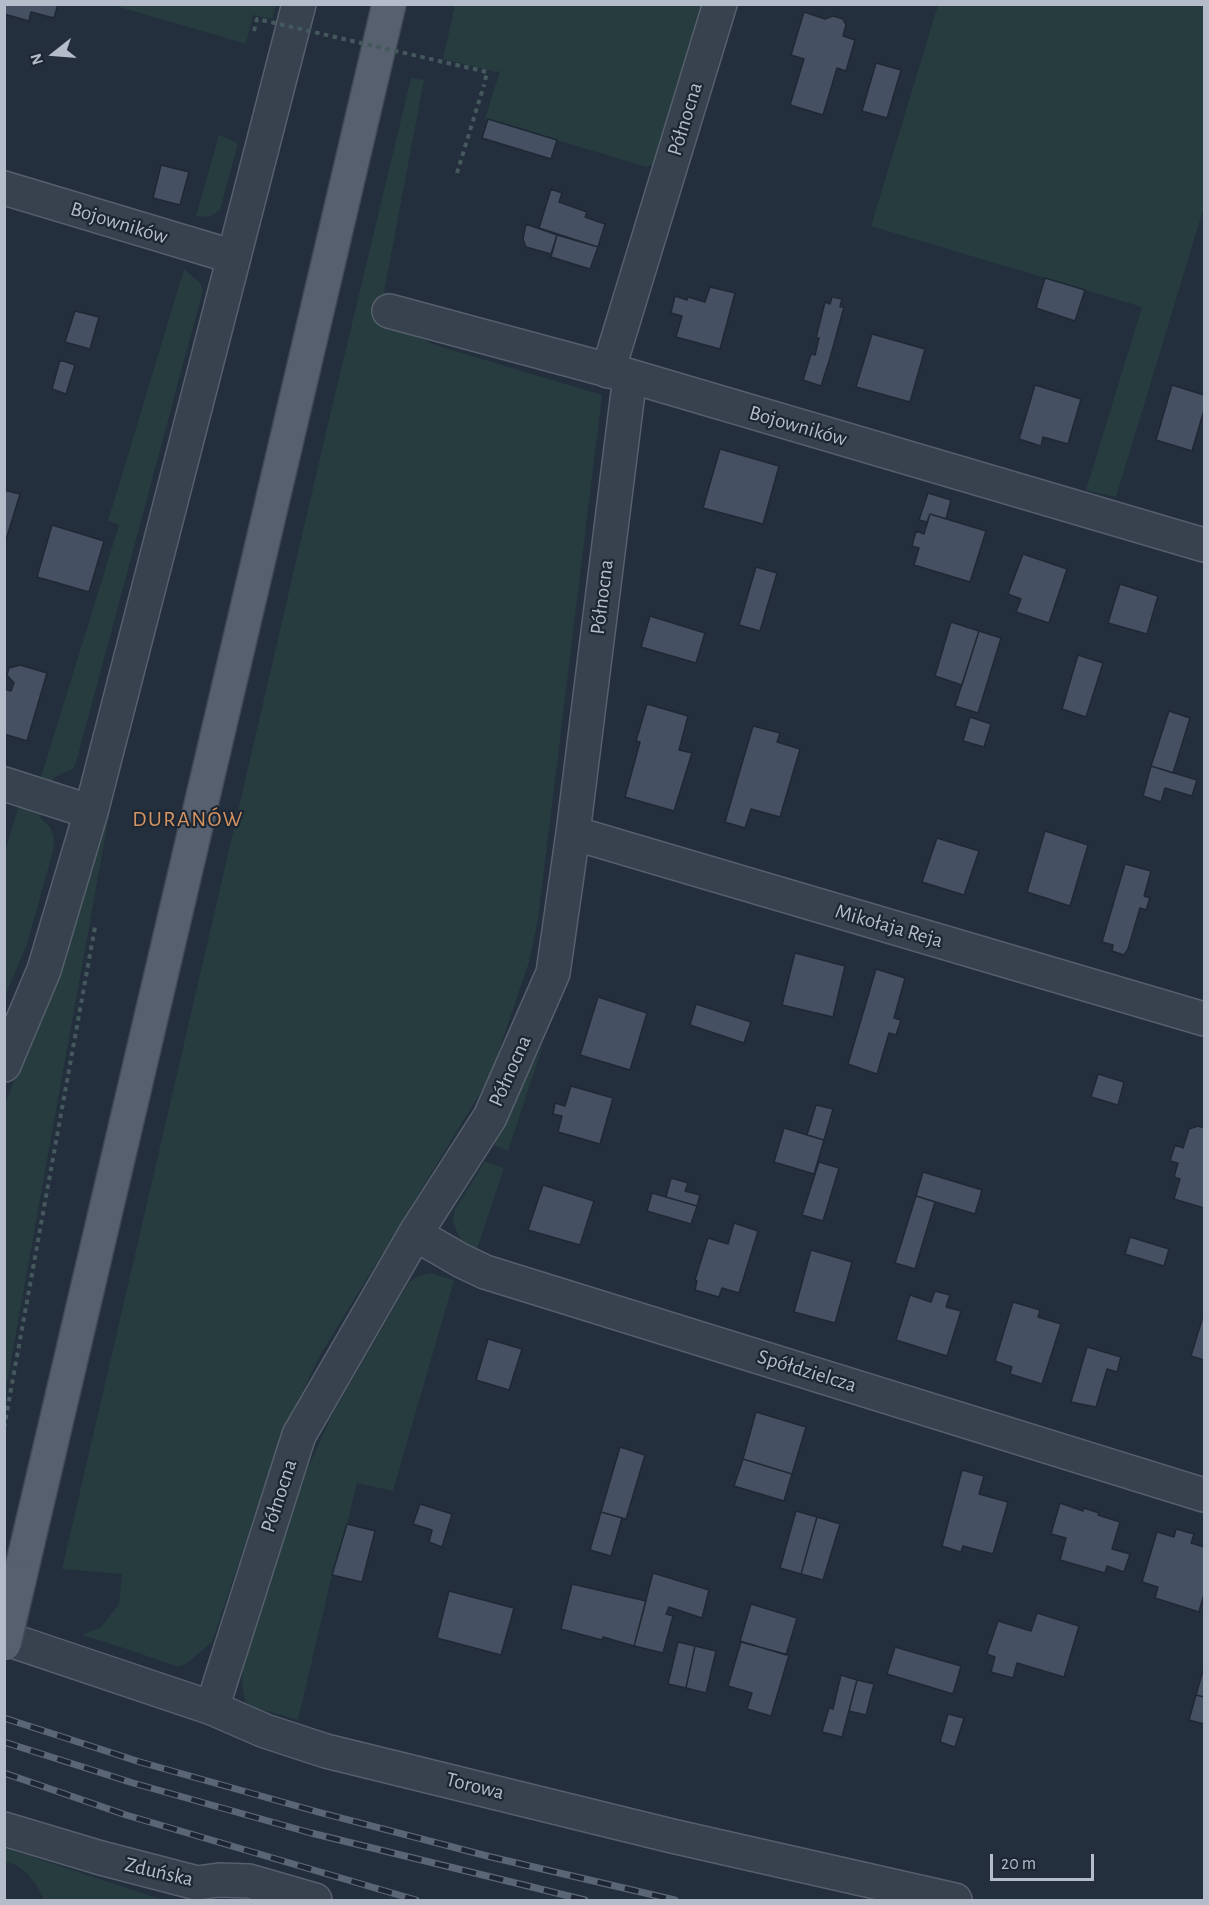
<!DOCTYPE html>
<meta charset="utf-8">
<style>
body{margin:0}
#map{position:relative;width:1209px;height:1905px;overflow:hidden;background:#242f3e;font-family:"Alegreya Sans",sans-serif}
canvas{display:block}
.frame{position:absolute;inset:0;border:6px solid #b4bcc9;pointer-events:none}
.north{position:absolute;left:24px;top:24px;width:60px;height:60px;-webkit-text-stroke:4px #1d2633;paint-order:stroke;rotate:253deg;font-size:16px;font-weight:700;line-height:24px;text-align:center;color:#b4bcc9}
.north::after{content:'';display:block;margin:auto;width:21px;height:27px;background:#b4bcc9;clip-path:polygon(50% 0,100% 100%,50% 72%,0 100%)}
.scale{position:absolute;left:990px;top:1854px;width:104px;height:27px;box-sizing:border-box;border:3px solid #b4bcc9;border-top:0;padding-left:8px;font-size:18px;line-height:21px;white-space:nowrap;color:#b4bcc9;-webkit-text-stroke:4px #1d2633;paint-order:stroke}
</style>
<div id="map">
<canvas width="1209" height="1905"></canvas>
<div class="frame"></div>
<div class="north">N</div>
<div class="scale">20 m</div>
</div>
<script>
const c = document.querySelector('canvas').getContext('2d');
c.lineJoin = 'round';
function fill(path, color) { c.fillStyle = color; c.fill(path, 'evenodd'); }
const toPath = rows => new Path2D(rows.map(r => 'M' + r).join(''));
function stroke(path, color, width, dash) { c.strokeStyle = color; c.lineWidth = width; c.lineCap = dash ? 'butt' : 'round'; c.setLineDash(dash || []); c.stroke(path); }
function write(font, color, halo, rows, align = 'center') {
  c.font = font + ' "Alegreya Sans",sans-serif'; c.lineWidth = 4.5; c.setLineDash([]); c.textBaseline = 'middle'; c.strokeStyle = halo; c.fillStyle = color; for (const [text, x, y, turn = 0] of rows) {
    c.save(); c.translate(x, y); c.rotate((+turn || 0) * Math.PI / 180); c.textAlign = isNaN(turn) ? turn : align; if (halo) c.strokeText(text, 0, 0); c.fillText(text, 0, 0); c.restore();
  }
}
fill(toPath([
 [113,5,276,5,272,19,253,15,246,44],
 [455,5,707,5,658,162,647,167,485,119,500,71,496,72,443,59],
 [938,5,1204,5,1204,207,1116,497,1086,490,1142,307,871,226],
 [411,78,424,80,384,292,403,297,400,329,435,345,602,395,538,919,529,962,490,1077,319,1357,295,1408,264,1487,212,1642,187,1663,178,1667,130,1650,82,1635,101,1627,119,1604,122,1574,62,1569,326,432],
 [219,135,238,143,220,210,209,217,196,216],
 [184,269,200,283,203,290,77,759,74,768,55,777,51,783,40,780,119,525,108,521],
 [111,795,112,799,5,1394,5,1103,43,1013],
 [19,805,42,811,40,818,50,827,53,835,54,847,27,944,5,996,5,852],
 [544,1042,508,1151,494,1145],
 [485,1161,504,1168,476,1252,461,1240,453,1223,455,1209],
 [430,1273,454,1280,393,1491,357,1483,347,1524,332,1575,298,1720,254,1707,245,1701,242,1683,243,1659,307,1470,333,1413,409,1282,418,1276],
 [5,1848,163,1900,44,1900,37,1886,28,1874,16,1865,5,1862]
]), '#263c3f');
const building = toPath([
 [4,4,58,4,54,18,31,12,29,21,4,14,4,4],
 [804,12,825,19,833,16,843,19,846,25,843,36,855,40,846,71,837,68,823,115,790,105,804,59,791,55,804,12],
 [876,63,901,70,887,118,862,111,876,63],
 [488,119,557,140,551,159,482,138,488,119],
 [161,165,189,172,180,205,153,198,161,165],
 [551,189,562,193,559,202,587,212,585,217,605,224,598,247,539,228,551,189],
 [526,224,557,235,551,254,526,247,523,239,526,224],
 [557,235,598,247,590,269,551,257,557,235],
 [1045,278,1085,290,1075,321,1036,308,1045,278],
 [710,287,735,293,720,349,676,337,682,316,671,313,675,296,687,300,688,297,705,302,710,287],
 [832,297,842,299,840,307,844,307,830,358,821,386,803,380,811,354,815,355,819,338,816,338,825,302,830,304,832,297],
 [75,311,99,317,90,349,65,342,75,311],
 [872,334,925,349,910,402,856,387,872,334],
 [60,360,75,365,66,394,52,389,60,360],
 [1035,385,1081,399,1068,444,1043,437,1041,446,1019,439,1035,385],
 [1172,385,1204,395,1204,410,1192,451,1156,440,1172,385],
 [720,449,779,466,763,524,703,508,720,449],
 [4,490,20,494,4,546,4,490],
 [928,493,951,500,946,519,930,514,927,522,919,520,928,493],
 [930,514,986,531,970,582,914,565,919,548,912,546,916,531,924,534,930,514],
 [52,525,104,541,89,592,37,577,52,525],
 [1023,554,1067,569,1049,623,1016,612,1021,599,1008,594,1023,554],
 [756,567,777,573,760,631,739,625,756,567],
 [1120,584,1158,596,1147,634,1108,623,1120,584],
 [650,616,705,633,696,663,641,647,650,616],
 [951,622,979,631,962,685,935,676,951,622],
 [979,631,1001,638,978,713,955,706,979,631],
 [1078,655,1103,663,1086,717,1062,709,1078,655],
 [20,665,47,673,27,741,4,734,4,689,11,691,14,683,7,675,9,668,20,665],
 [647,704,688,716,679,750,692,753,674,811,625,797,640,742,636,741,647,704],
 [1169,711,1190,718,1173,773,1151,766,1169,711],
 [970,717,991,724,984,747,963,741,970,717],
 [753,726,780,733,777,742,800,749,780,817,751,809,745,828,725,822,753,726],
 [1151,766,1197,780,1192,796,1165,788,1161,802,1143,796,1151,766],
 [1045,831,1088,845,1070,906,1027,892,1045,831],
 [937,838,979,851,964,895,922,882,937,838],
 [1125,864,1151,871,1144,896,1150,898,1146,910,1140,908,1128,949,1124,955,1112,951,1113,945,1102,942,1125,864],
 [795,953,845,966,833,1017,782,1005,795,953],
 [876,969,905,978,894,1018,901,1020,896,1035,889,1033,877,1074,848,1064,876,969],
 [598,997,647,1013,630,1070,580,1055,598,997],
 [696,1004,751,1022,744,1043,690,1025,696,1004],
 [1098,1074,1124,1082,1118,1105,1091,1097,1098,1074],
 [571,1086,613,1098,600,1144,558,1132,562,1116,553,1114,555,1103,565,1106,571,1086],
 [816,1105,833,1109,824,1140,807,1135,816,1105],
 [1198,1126,1204,1128,1204,1208,1174,1199,1180,1179,1174,1177,1178,1163,1170,1161,1175,1145,1183,1148,1189,1129,1198,1126],
 [784,1128,824,1140,814,1174,774,1162,784,1128],
 [819,1162,839,1168,823,1221,802,1215,819,1162],
 [923,1172,982,1190,975,1214,916,1196,923,1172],
 [671,1178,688,1183,685,1191,700,1195,697,1206,666,1197,671,1178],
 [543,1185,594,1201,580,1245,528,1230,543,1185],
 [652,1193,697,1206,691,1224,647,1211,652,1193],
 [916,1196,935,1202,915,1269,895,1263,916,1196],
 [734,1223,758,1231,739,1293,722,1288,719,1297,695,1290,697,1281,695,1280,708,1238,728,1244,734,1223],
 [1130,1237,1169,1249,1164,1266,1125,1254,1130,1237],
 [811,1250,852,1262,835,1323,794,1312,811,1250],
 [935,1291,950,1295,946,1307,961,1311,947,1356,896,1340,910,1295,931,1302,935,1291],
 [1013,1302,1040,1310,1038,1317,1061,1324,1042,1384,1010,1374,1012,1367,995,1361,1013,1302],
 [1204,1313,1204,1360,1191,1356,1204,1313],
 [488,1339,522,1349,509,1390,476,1380,488,1339],
 [1087,1347,1121,1357,1117,1372,1107,1369,1096,1407,1071,1402,1087,1347],
 [756,1412,806,1427,792,1474,743,1459,756,1412],
 [620,1447,645,1455,626,1519,601,1512,620,1447],
 [743,1459,792,1474,784,1501,734,1486,743,1459],
 [962,1470,984,1476,979,1494,1008,1502,993,1554,963,1546,961,1552,942,1546,962,1470],
 [1060,1503,1083,1511,1084,1508,1099,1513,1098,1515,1120,1522,1112,1549,1130,1554,1124,1572,1107,1566,1105,1573,1060,1560,1066,1538,1051,1534,1060,1503],
 [420,1504,452,1514,442,1547,429,1542,432,1530,413,1524,420,1504],
 [796,1511,817,1517,801,1574,780,1568,796,1511],
 [601,1512,622,1518,611,1556,590,1550,601,1512],
 [817,1517,840,1524,823,1580,801,1574,817,1517],
 [347,1524,375,1531,362,1582,332,1575,347,1524],
 [1176,1529,1194,1534,1191,1543,1204,1547,1204,1594,1199,1612,1155,1598,1158,1587,1142,1582,1157,1532,1174,1537,1176,1529],
 [653,1573,709,1590,702,1618,669,1607,666,1614,673,1616,663,1653,634,1646,653,1573],
 [572,1584,646,1601,634,1646,603,1637,602,1640,561,1629,572,1584],
 [449,1591,514,1608,501,1655,437,1638,449,1591],
 [751,1604,797,1618,786,1655,740,1641,751,1604],
 [1037,1613,1079,1626,1064,1677,1017,1663,1013,1678,991,1672,995,1657,987,1654,998,1621,1031,1631,1037,1613],
 [678,1642,695,1646,686,1688,668,1684,678,1642],
 [741,1642,789,1655,771,1716,747,1709,752,1693,728,1686,741,1642],
 [695,1646,716,1651,706,1693,686,1688,695,1646],
 [895,1647,961,1666,953,1694,887,1674,895,1647],
 [1204,1667,1204,1697,1196,1695,1204,1667],
 [841,1675,857,1680,842,1737,822,1732,829,1708,833,1709,841,1675],
 [857,1680,874,1684,866,1715,849,1711,857,1680],
 [1196,1695,1204,1697,1204,1724,1189,1720,1196,1695],
 [948,1714,964,1718,955,1747,940,1742,948,1714]
]);
fill(building, '#455162');
stroke(building, '#1f2835', 1.5);
const minor = toPath([
 [4,188,234,257],
 [389,311,630,376,1204,545],
 [608,371,720,4],
 [4,784,91,812],
 [573,833,1204,1019],
 [4,1065,44,970,91,812,299,4],
 [415,1234,460,1260,485,1272,1204,1495],
 [4,1638,212,1708,265,1731,326,1751,672,1836,955,1900],
 [212,1708,299,1435,415,1234,490,1117,553,973,573,833,630,376],
 [4,1829,101,1858,197,1883,219,1880,249,1881,315,1900]
]);
const primary = toPath([
 [19,1580,389,4]
]);
stroke(minor, '#565f6c', 36);
stroke(primary, '#414a57', 36);
stroke(toPath([
 [457,173,484,85],
 [4,1428,95,927]
]), '#44595c', 4, [4.5, 4.5]);
stroke(minor, '#38414e', 33);
stroke(primary, '#56606e', 33);
const rail = toPath([
 [4,1718,140,1762,318,1812,491,1857,675,1900],
 [4,1742,133,1783,311,1833,585,1900],
 [4,1773,126,1815,416,1900]
]);
stroke(rail, '#5a6575', 7);
stroke(rail, '#1d2633', 4.5, [14]);
const primaryBridge = toPath([
 [4,1644,19,1580]
]);
stroke(primaryBridge, '#414a57', 36, []);
stroke(toPath([
 [254,31,257,19,487,72,484,85]
]), '#44595c', 4, [4.5, 4.5]);
stroke(primaryBridge, '#56606e', 33);
write('21px', '#b4bcc9', '#1d2633', [
 ["Północna",685,119,-73],
 ["Bojowników",119,223,17],
 ["Bojowników",798,426,16],
 ["Północna",602,597,-83],
 ["Mikołaja Reja",889,926,16],
 ["Północna",510,1071,-66],
 ["Spółdzielcza",807,1371,17],
 ["Północna",279,1496,-72],
 ["Torowa",475,1786,14],
 ["Zduńska",159,1872,13]
]);
c.letterSpacing = '1.5px';
write('22px', '#d59563', '#1d2633', [
 ["DURANÓW",188,819]
]);
c.letterSpacing = '0px';
</script>
